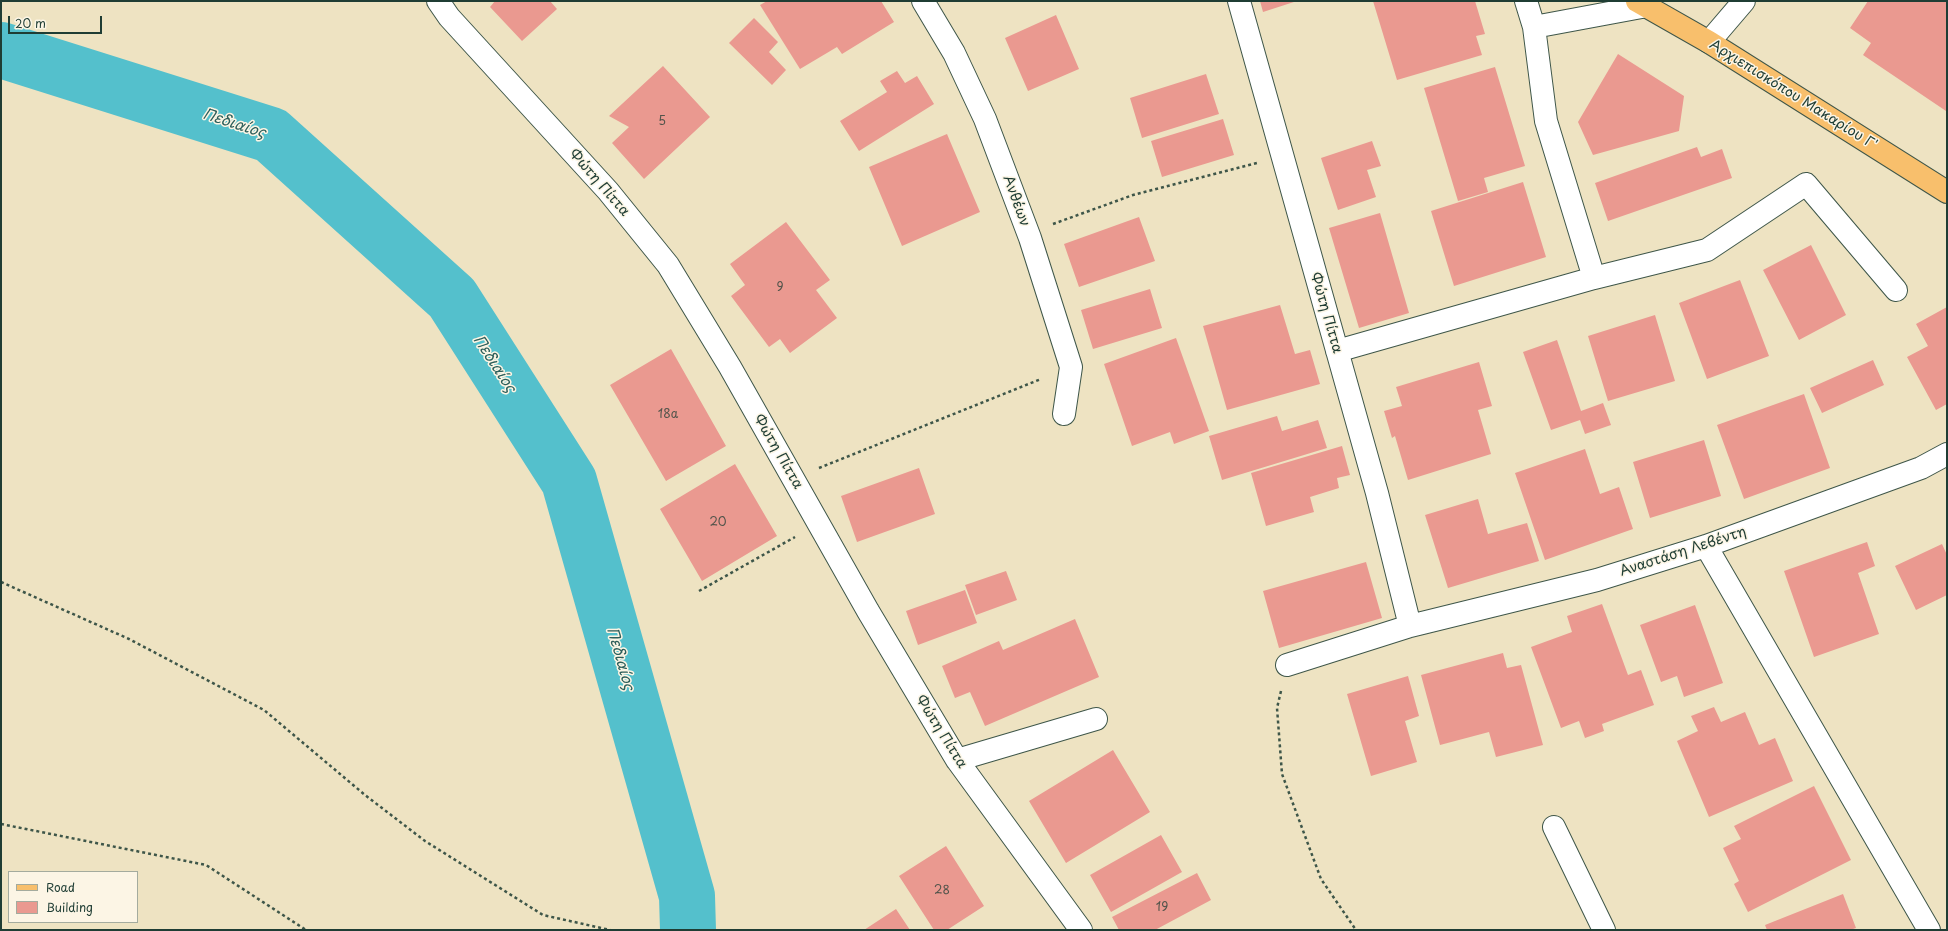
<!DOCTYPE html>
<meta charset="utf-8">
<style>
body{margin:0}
#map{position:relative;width:1948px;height:931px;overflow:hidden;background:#eee3c2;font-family:"Playpen Sans",sans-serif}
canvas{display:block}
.frame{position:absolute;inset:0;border:2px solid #1f3d34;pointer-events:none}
.legend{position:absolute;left:8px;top:871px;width:130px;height:52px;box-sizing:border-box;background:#fcf5e5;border:1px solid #a4ab9e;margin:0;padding:5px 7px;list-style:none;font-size:12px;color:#1f3d34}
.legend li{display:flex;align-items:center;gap:8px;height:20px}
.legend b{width:20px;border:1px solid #a4ab9e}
.scale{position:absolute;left:8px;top:16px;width:94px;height:18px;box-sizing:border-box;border:2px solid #1f3d34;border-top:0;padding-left:5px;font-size:12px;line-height:14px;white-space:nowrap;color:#1f3d34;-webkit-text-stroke:3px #fcf5e5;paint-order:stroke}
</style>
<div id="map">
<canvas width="1948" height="931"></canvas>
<div class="frame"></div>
<ul class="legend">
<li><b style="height:5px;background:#f8bf6c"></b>Road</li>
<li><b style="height:11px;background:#ea9990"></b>Building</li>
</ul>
<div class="scale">20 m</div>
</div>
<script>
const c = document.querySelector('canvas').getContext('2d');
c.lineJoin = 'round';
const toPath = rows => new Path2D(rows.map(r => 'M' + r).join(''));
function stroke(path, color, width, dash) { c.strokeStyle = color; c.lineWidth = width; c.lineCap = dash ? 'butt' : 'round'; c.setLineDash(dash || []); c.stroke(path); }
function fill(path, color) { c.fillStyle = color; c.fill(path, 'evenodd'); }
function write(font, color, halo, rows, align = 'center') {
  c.font = font + ' "Playpen Sans",sans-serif'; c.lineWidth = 3; c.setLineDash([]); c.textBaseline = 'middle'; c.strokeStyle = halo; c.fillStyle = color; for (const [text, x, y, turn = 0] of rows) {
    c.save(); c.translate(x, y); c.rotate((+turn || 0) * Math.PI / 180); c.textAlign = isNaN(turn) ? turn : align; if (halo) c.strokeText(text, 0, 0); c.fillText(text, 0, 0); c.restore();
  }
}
stroke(toPath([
 [1,50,271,135,452,298,569,481,687,896,688,930]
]), '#54c0cc', 56);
fill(toPath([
 [495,1,550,1,557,9,522,41,490,7],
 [767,1,881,1,894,22,842,54,837,47,800,69,760,5],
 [1260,1,1297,1,1263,12],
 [1373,1,1475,1,1485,34,1476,36,1482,55,1397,80],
 [1868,1,1947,1,1946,111,1863,55,1871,43,1850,28],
 [1056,15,1079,69,1028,91,1005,38],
 [754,18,778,42,769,52,786,70,772,85,729,43],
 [1618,54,1684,96,1679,131,1593,155,1578,122],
 [663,66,710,117,644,179,612,143,629,127,609,116],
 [1495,67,1525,166,1484,178,1488,192,1458,201,1424,88],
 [897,71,905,83,917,76,934,104,859,151,840,121,887,92,880,81],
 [1206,74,1219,114,1142,138,1130,98],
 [1223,119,1234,155,1162,177,1151,141],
 [947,134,980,212,902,246,869,167],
 [1372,141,1381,166,1367,170,1376,197,1338,210,1321,158],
 [1697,147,1701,157,1722,149,1732,178,1608,221,1595,183],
 [1523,182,1546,257,1454,286,1431,211],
 [1380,213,1409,313,1359,328,1329,228],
 [1139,217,1155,261,1079,287,1064,244],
 [786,222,830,280,816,290,837,318,790,353,780,339,769,347,731,296,745,285,730,264],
 [1811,245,1846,315,1799,340,1763,270],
 [1740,280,1769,356,1707,379,1679,303],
 [1150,289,1162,328,1093,349,1081,310],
 [1280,305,1295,354,1310,350,1320,384,1227,410,1203,326],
 [1947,307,1947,404,1936,410,1907,357,1928,346,1916,324],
 [1655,315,1675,381,1608,401,1588,336],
 [1176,338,1209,431,1174,444,1170,432,1132,446,1104,364],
 [1557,340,1581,411,1603,403,1611,425,1585,434,1580,420,1551,430,1523,352],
 [671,349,726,446,666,481,610,385],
 [1873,360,1884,385,1822,413,1810,388],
 [1479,362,1492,406,1478,410,1491,454,1408,480,1395,436,1392,438,1384,411,1402,406,1396,387],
 [1804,394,1830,468,1744,499,1717,425],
 [1277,416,1282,431,1318,420,1327,448,1222,480,1209,436],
 [1704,440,1721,496,1650,518,1633,462],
 [1342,446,1350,475,1337,478,1339,488,1310,497,1314,512,1266,526,1251,473],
 [1585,449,1600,494,1619,487,1633,529,1545,560,1515,473],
 [735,464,777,536,702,581,660,509],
 [919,468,935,514,857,542,841,496],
 [1478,499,1488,534,1527,523,1539,561,1448,588,1425,515],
 [1867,542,1875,566,1858,573,1879,634,1814,657,1784,571],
 [1942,544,1947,555,1947,595,1916,610,1895,566],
 [1366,562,1382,618,1279,648,1263,591],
 [1006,571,1017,600,976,615,965,585],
 [965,590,977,623,918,645,906,611],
 [1602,604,1628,675,1641,670,1654,705,1602,724,1604,731,1585,738,1579,721,1561,728,1531,647,1572,632,1567,616],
 [1695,605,1723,683,1684,697,1677,676,1661,682,1640,625],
 [1075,619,1099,677,985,726,970,692,955,698,942,666,999,641,1003,650],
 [1503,653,1507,668,1521,665,1543,745,1496,757,1489,732,1440,745,1421,675],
 [1408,676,1419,716,1405,721,1417,762,1371,776,1347,694],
 [1714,707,1721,722,1745,712,1759,745,1775,738,1793,781,1709,817,1677,741,1698,731,1691,716],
 [1113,750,1150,812,1066,863,1029,801],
 [1814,786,1851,860,1748,912,1734,884,1739,881,1723,848,1741,839,1734,826],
 [1161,835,1182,872,1111,912,1090,875],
 [946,846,984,906,947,930,934,930,899,876],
 [1197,873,1211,900,1155,930,1119,930,1112,917],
 [1843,894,1856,928,1850,930,1767,930,1765,925],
 [896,909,910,930,864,930]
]), '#ea9990');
const minor = toPath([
 [438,1,449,17,608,191,668,265,730,367,868,611,957,760,1081,930],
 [923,1,954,53,985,119,1030,238,1071,367,1064,414],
 [1239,1,1377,493,1410,626],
 [1526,1,1534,27,1546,121,1594,278],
 [1534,27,1647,6],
 [1709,42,1744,1],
 [1337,351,1594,278,1707,250,1806,184,1896,290],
 [1706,546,1929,930],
 [1287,665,1410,626,1597,580,1706,546,1921,468,1947,454],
 [957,760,1096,719],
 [1554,827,1604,930]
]);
const major = toPath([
 [1637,1,1709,42,1947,192]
]);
stroke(minor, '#3e5649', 24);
stroke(major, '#3e5649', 24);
stroke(toPath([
 [1053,224,1133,195,1257,163],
 [819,468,1041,379],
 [1,582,129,639,264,710,365,795,425,841,543,915,610,930],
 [699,591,795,537],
 [1281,691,1277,708,1282,774,1321,879,1356,930],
 [1,824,206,865,306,930]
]), '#3e5649', 2.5, [3, 3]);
stroke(minor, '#fff', 22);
stroke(major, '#f8bf6c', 22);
write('12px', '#52544b', null, [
 ["5",662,122],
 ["9",780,288],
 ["18a",668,415],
 ["20",718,523],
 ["28",942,891],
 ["19",1162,908]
]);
write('14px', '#1f3d34', '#fcf5e5', [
 ["Αρχιεπισκόπου Μακαρίου Γ'",1793,95,32],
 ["Φώτη Πίττα",599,183,49],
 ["Ανθέων",1016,201,70],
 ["Φώτη Πίττα",1326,313,74],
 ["Φώτη Πίττα",778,452,60],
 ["Αναστάση Λεβέντη",1683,552,-18],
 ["Φώτη Πίττα",941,732,58]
]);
write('italic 15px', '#2c5e5a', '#fcf5e5', [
 ["Πεδιαίος",234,124,18],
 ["Πεδιαίος",494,364,57],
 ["Πεδιαίος",620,659,74]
]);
</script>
